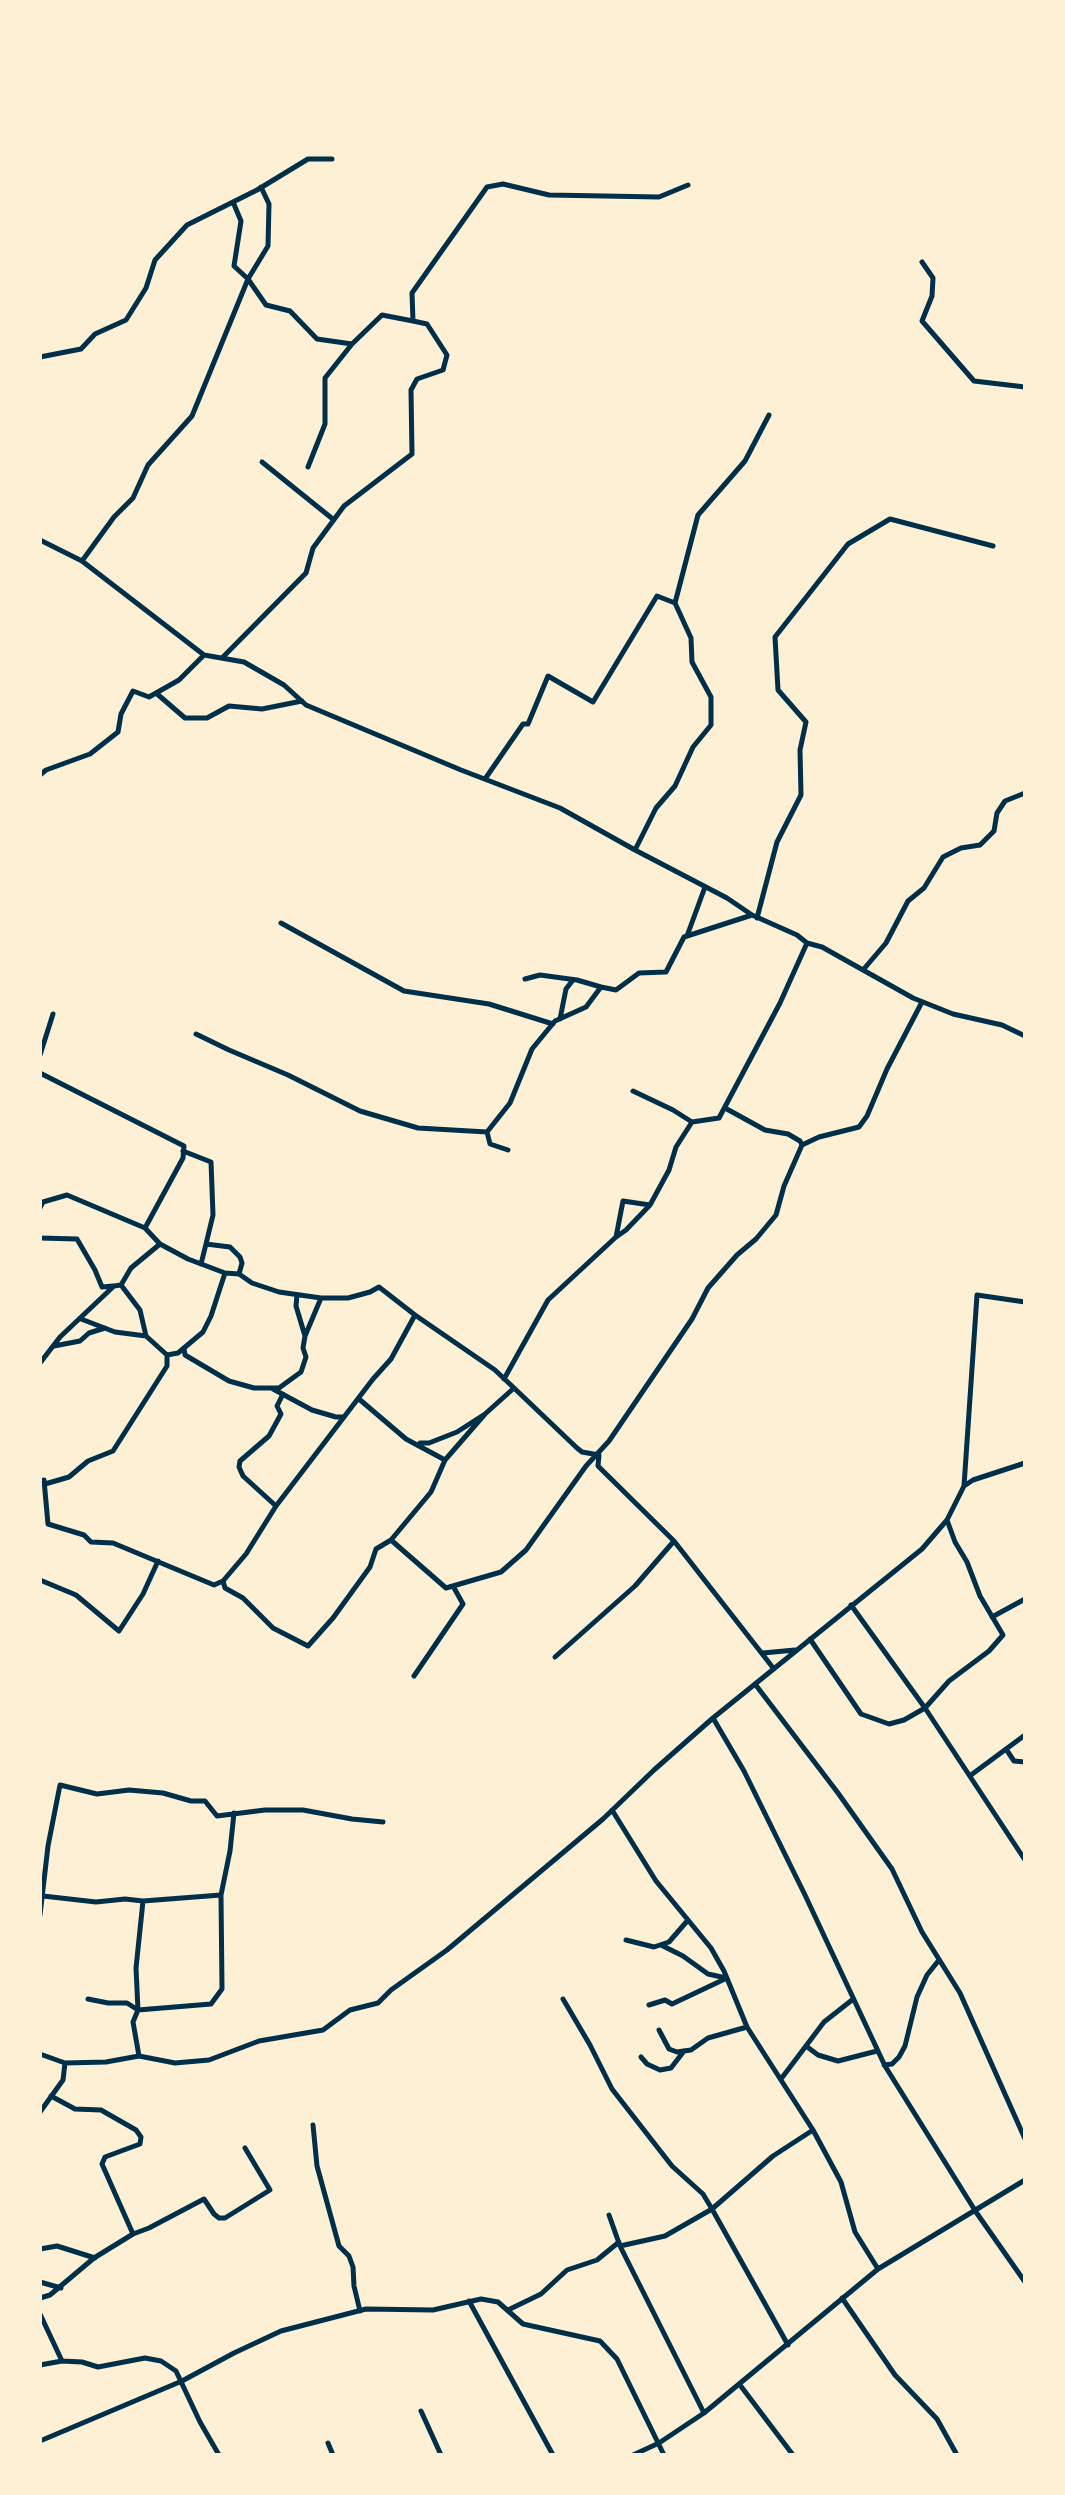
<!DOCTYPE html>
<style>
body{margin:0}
#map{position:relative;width:1065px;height:2495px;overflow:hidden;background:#fdf0d5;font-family:"Asap Condensed",sans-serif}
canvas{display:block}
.frame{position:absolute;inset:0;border:42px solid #fdf0d5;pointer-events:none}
</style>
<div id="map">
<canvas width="1065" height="2495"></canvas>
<div class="frame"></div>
</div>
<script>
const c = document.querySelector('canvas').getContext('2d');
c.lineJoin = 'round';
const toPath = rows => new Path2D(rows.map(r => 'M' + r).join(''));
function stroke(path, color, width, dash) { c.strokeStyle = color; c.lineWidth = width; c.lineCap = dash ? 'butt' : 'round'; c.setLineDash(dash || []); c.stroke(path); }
stroke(toPath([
 [233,202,241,221,234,266,248,279,266,305,290,311,317,339,352,344],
 [922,262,933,278,932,296,922,321,974,381,1025,387],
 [40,357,81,349,95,334,126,320,146,288,155,260,187,225,257,190,308,159,332,159],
 [262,462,334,520],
 [308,467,325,424,325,378,352,344,382,315,413,321,412,293,487,187,503,184,549,195,659,197,688,185],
 [40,540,82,561,204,655,244,662,284,685,306,705,461,770,560,808,635,850,727,898,752,915,797,935,807,943,822,947,913,998,953,1014,1002,1025,1025,1036],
 [82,561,114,517,133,498,148,465,192,416,248,279,268,246,269,204,261,187],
 [222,658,306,573,313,548,344,506,412,454,411,390,417,379,443,370,447,355,427,324,413,321],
 [156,693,185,718,207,718,229,706,262,709,302,701],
 [40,775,46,770,90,754,118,732,121,714,133,691,149,697,179,680,204,655],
 [485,779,523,724,528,724,548,676,593,702,657,596,675,603],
 [635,850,656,808,675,786,693,747,711,725,711,697,692,662,691,638,675,603,698,515,745,461,769,415],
 [757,918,777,842,801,795,800,750,806,722,778,690,775,637,848,544,890,519,993,546],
 [281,923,404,991,489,1004,553,1024],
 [687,936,705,887],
 [863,970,886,943,908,901,924,888,943,857,961,848,980,845,994,831,997,813,1005,801,1025,793],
 [525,979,540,975,577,980,601,987],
 [560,1019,566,989,573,980],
 [196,1034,229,1050,288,1075,360,1111,418,1128,487,1132,510,1103,532,1049,555,1021,586,1007,601,987,616,990,639,973,666,972,684,937,752,915],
 [40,1055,53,1014],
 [40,1073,184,1146,183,1158,145,1228],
 [633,1091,673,1110,692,1122],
 [487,1132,490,1144,508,1150],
 [802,1145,819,1137,859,1127,867,1116,887,1069,922,1002],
 [183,1151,211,1162,213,1215,206,1244],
 [650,1205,669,1170,676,1147,692,1122,719,1118,780,1003,807,943],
 [40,1208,43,1202,67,1195,145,1228,160,1244],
 [40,1238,77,1239,95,1270,102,1287,113,1286],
 [201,1264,206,1244,230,1247,240,1257,242,1263,239,1274,225,1273],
 [239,1274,252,1283,279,1292,321,1298,348,1298,370,1292,379,1287,415,1315,391,1359,373,1379,344,1417,336,1417,312,1410,273,1389],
 [121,1285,131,1268,160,1244,188,1259,225,1273,211,1316,203,1332,178,1353,167,1355,146,1336],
 [297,1295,296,1306,305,1336],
 [415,1315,495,1370,514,1388,485,1414],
 [54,1346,80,1341,89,1333,105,1328],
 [184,1348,185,1355,229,1381,254,1388,279,1388,301,1372,306,1357,303,1348,305,1336,321,1298],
 [40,1363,60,1337,114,1286,121,1285,140,1310,146,1336,115,1332,81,1319],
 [504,1379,548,1300,616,1237,623,1201,650,1205,626,1230,616,1237],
 [514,1388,577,1448,582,1452,599,1455,598,1466,674,1541,774,1669],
 [420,1443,429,1443,457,1432,485,1414,445,1460],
 [44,1480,48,1524,84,1535,91,1542,113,1543,214,1585,223,1581,246,1554,276,1506,344,1417],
 [45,1484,69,1477,88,1461,113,1451,167,1366,167,1355],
 [964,1486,977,1295,1025,1302],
 [276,1506,243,1476,239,1467,240,1461,269,1436,281,1414,277,1406,283,1394],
 [391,1540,446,1588,501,1572,526,1550,586,1466,609,1441,692,1319,708,1288,737,1255,756,1239,776,1215,784,1186,802,1145,800,1141,788,1134,765,1130,725,1108],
 [40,1580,76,1595,119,1631,143,1594,158,1561],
 [223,1581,225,1588,243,1598,273,1628,308,1646,333,1618,370,1567,376,1549,391,1540,431,1492,445,1460,406,1439,359,1399],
 [851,1605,925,1708,1025,1860],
 [992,1617,1025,1599],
 [810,1639,861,1714,889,1724,904,1720,925,1708,949,1681,989,1651,1003,1635,980,1596,967,1562,955,1542,947,1520],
 [763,1653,795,1650],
 [555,1657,635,1586,674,1541],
 [414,1676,463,1604,453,1586],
 [755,1684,838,1793,892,1869,922,1932,960,1993,1025,2139],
 [713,1718,744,1771,805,1895,885,2066,976,2212,1025,2282],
 [1006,1749,1014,1761,1025,1762],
 [971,1775,1025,1735],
 [612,1810,656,1881,711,1948,724,1971,747,2027,813,2130,841,2182,855,2232,878,2269],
 [221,1895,230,1851,234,1813],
 [43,1896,96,1902,125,1899,143,1901,136,1968,138,2010,211,2004,222,1989,221,1895,143,1901],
 [40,1915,48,1846,60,1785,97,1794,129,1790,163,1793,191,1801,205,1801,217,1816,265,1810,303,1810,352,1819,383,1822],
 [626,1940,654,1947,669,1942,688,1920],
 [661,1945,683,1956,708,1974,726,1978],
 [88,1999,108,2003,127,2003,138,2010,133,2022,139,2056],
 [563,1999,590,2045,612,2089,672,2166,703,2194,712,2209,665,2236,620,2246],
 [649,2005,665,2000,672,2004,727,1978],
 [659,2030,669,2049,677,2052,691,2050,708,2038,747,2027],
 [806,2046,818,2055,838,2061,877,2051],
 [40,2054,65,2063,106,2062,139,2056,175,2063,209,2060,259,2041,323,2030,350,2010,378,2003,391,1990,447,1950,603,1819,654,1770,713,1718,922,1549,947,1520,964,1486,973,1480,1025,1463],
 [641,2057,647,2064,660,2070,671,2068,684,2051],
 [884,2065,892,2064,899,2057,905,2046,917,1997,927,1975,939,1960],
 [781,2079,824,2022,852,2000],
 [51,2096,75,2109,101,2110,136,2130,141,2137,140,2144,105,2157,102,2164,133,2234],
 [40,2112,63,2080,65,2063],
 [313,2125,317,2166,339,2246,349,2256,353,2267,354,2286,360,2311],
 [609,2215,620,2246,704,2413],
 [40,2249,57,2246,95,2258],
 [40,2282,61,2288],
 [40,2298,50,2295,94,2258,133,2234,149,2228,204,2199,214,2214,219,2218,225,2218,270,2190,245,2148],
 [842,2298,895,2375,937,2419,957,2455],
 [469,2301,553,2455],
 [508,2310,541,2294,567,2270,597,2260,619,2242],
 [40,2314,62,2361],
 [788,2345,712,2209,773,2156,813,2130],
 [40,2365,62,2361,82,2362,98,2367,145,2358,161,2361,176,2371,200,2422,219,2455],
 [740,2385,793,2455],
 [421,2411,441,2455],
 [40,2441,182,2381,234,2353,281,2331,366,2309,433,2310,481,2299,498,2302,523,2324,600,2341,617,2359,664,2455],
 [328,2443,333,2455],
 [633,2455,659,2443,704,2413,878,2269,1025,2180]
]), '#003049', 5);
</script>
